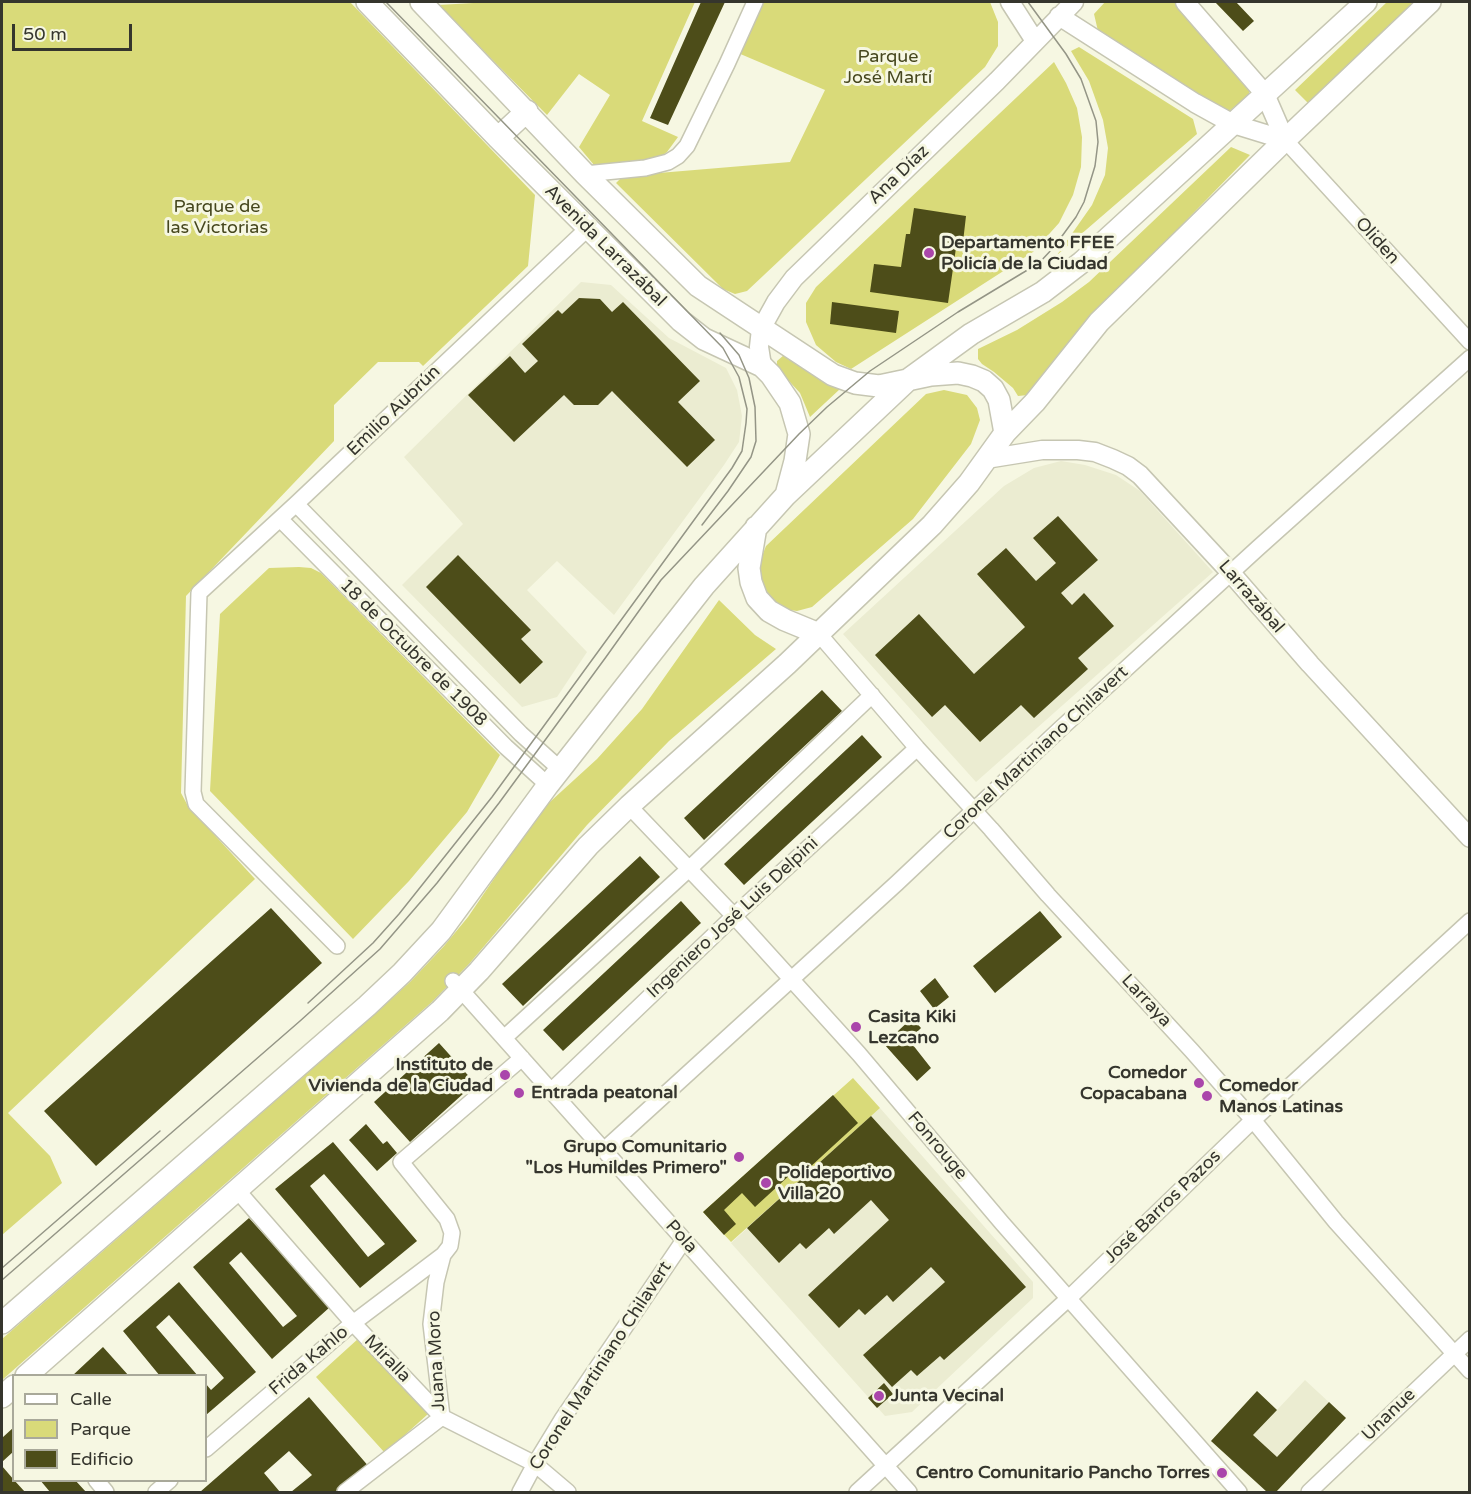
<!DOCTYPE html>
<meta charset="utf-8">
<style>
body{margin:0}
#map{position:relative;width:1471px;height:1494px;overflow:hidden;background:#f6f7e2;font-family:"Varela Round",sans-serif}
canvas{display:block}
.frame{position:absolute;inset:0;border:3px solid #35352d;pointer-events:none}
.legend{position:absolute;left:12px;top:1374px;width:195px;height:108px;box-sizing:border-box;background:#f6f7e2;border:2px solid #a9a99a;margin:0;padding:8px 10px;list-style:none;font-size:18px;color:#35352d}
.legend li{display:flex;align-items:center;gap:12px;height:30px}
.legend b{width:30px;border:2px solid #a9a99a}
.scale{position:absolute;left:12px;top:24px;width:120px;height:27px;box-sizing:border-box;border:3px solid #35352d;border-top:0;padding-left:8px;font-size:18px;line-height:21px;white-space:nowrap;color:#35352d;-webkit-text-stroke:4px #f6f7e2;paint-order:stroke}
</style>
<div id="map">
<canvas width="1471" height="1494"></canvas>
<div class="frame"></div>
<ul class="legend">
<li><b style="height:8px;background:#fff"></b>Calle</li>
<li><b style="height:16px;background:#d9da79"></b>Parque</li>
<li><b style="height:16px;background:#4d4d19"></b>Edificio</li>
</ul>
<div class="scale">50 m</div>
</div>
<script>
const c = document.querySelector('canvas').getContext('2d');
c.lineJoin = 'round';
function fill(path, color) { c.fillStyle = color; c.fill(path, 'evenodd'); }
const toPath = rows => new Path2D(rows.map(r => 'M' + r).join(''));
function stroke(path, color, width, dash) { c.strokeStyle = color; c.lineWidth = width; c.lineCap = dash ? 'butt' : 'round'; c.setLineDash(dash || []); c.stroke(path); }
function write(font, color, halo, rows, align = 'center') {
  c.font = font + ' "Varela Round",sans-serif'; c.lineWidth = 6; c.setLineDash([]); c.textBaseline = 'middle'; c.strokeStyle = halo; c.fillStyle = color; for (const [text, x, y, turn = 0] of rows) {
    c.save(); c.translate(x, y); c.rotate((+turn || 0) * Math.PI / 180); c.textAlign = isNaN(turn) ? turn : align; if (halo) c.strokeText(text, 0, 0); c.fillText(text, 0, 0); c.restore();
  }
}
fill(toPath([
 [581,282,611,285,669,338,726,368,737,390,742,416,739,442,724,465,614,615,557,561,527,590,587,652,557,697,522,707,402,585,463,524,404,457],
 [1061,461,1085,465,1116,475,1140,491,1213,572,976,782,843,634,1004,486,1034,468],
 [880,1108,1033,1282,1033,1298,912,1412,885,1416,731,1243],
 [1305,1380,1346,1418,1276,1492,1267,1492,1211,1441,1257,1391,1277,1410]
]), '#ebecd1');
fill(toPath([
 [2,2,350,2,535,195,528,266,423,366,419,362,378,362,334,405,334,441,186,596,181,793,188,806,255,879,8,1113,50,1156,62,1183,2,1235],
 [491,2,695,2,642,121,678,137,667,152,655,161,594,165,579,147,610,95,579,74,547,115,438,5],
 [758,2,990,2,998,22,998,46,985,67,747,291,735,294,723,289,616,183,623,176,790,162,825,90,731,50],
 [1105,2,1174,2,1249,83,1249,95,1228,112,1219,110,1098,31,1094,14],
 [1387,2,1417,2,1308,103,1295,90],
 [1079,47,1193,119,1197,134,1057,255,1092,205,1105,175,1108,148,1103,120,1089,81,1071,51],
 [1054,62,1066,83,1077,108,1082,137,1081,167,1073,195,1059,223,1033,252,851,369,836,362,816,345,806,322,806,303,816,287],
 [1231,147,1250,155,1095,314,1049,367,1028,395,1018,396,1013,388,994,372,982,364,978,359,978,349,1017,330,1062,302,1089,282],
 [784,355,840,389,810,417,800,393,777,368,777,361],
 [944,390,967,395,977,408,980,420,971,444,913,519,812,607,797,611,783,609,773,604,758,581,760,561,766,546,926,394],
 [299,567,311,568,321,573,500,755,467,812,409,881,353,939,210,791,220,614,269,568],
 [719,600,755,635,776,649,669,741,587,825,469,964,432,1002,2,1380,2,1339,375,1014,411,981,444,946,468,917,540,811,597,759,642,709],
 [853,1078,880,1108,731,1242,703,1212],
 [359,1338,428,1414,385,1453,316,1377]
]), '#d9da79');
fill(toPath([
 [701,2,725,2,668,125,650,118],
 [1215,2,1236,2,1254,21,1243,31],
 [914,208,966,216,963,242,957,241,948,303,870,292,874,264,901,267,906,234,910,234],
 [579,298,600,299,612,312,623,302,700,381,678,402,715,440,687,467,612,391,598,405,574,405,564,395,514,442,468,395,510,356,525,373,538,361,522,344,558,310,562,314],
 [832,302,899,311,896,333,830,324],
 [1058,516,1098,560,1061,593,1072,605,1084,593,1114,626,1078,658,1088,669,1034,718,1021,705,980,742,945,705,932,717,875,655,919,614,974,674,1025,627,977,574,1006,548,1036,581,1056,563,1033,538],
 [458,555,531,630,521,639,543,662,520,684,426,587],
 [822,690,842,711,704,840,684,818],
 [862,735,882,757,744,885,724,864],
 [640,856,660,877,523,1006,502,984],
 [681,901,701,923,563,1051,543,1030],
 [271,908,322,963,96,1166,44,1111],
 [1040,911,1062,937,995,993,973,966],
 [935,978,949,997,934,1009,920,991],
 [912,1018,921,1028,909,1040,931,1068,917,1081,884,1044],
 [439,1043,475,1083,410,1142,374,1102],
 [833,1095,858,1123,796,1180,791,1174,755,1207,742,1193,724,1210,736,1224,724,1235,703,1212],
 [871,1116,1026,1287,944,1360,940,1356,917,1376,911,1370,892,1387,863,1355,945,1282,931,1267,893,1302,887,1295,865,1315,859,1309,839,1328,808,1295,889,1220,871,1200,834,1234,829,1228,806,1249,800,1243,779,1263,747,1228],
 [366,1124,383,1144,387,1141,397,1153,377,1171,349,1140],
 [333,1142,417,1241,360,1288,275,1189],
 [324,1174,385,1244,368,1257,310,1186],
 [249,1218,330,1307,272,1359,193,1267],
 [241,1252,297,1316,283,1327,229,1263],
 [179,1282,256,1372,206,1415,206,1384,211,1390,224,1378,169,1315,156,1327,198,1376,160,1376,123,1331],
 [103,1347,129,1376,72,1376],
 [884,1383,893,1394,877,1408,868,1398],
 [1257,1391,1277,1410,1253,1435,1277,1457,1329,1402,1346,1418,1276,1492,1267,1492,1211,1441],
 [309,1397,370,1468,341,1492,291,1492,312,1475,289,1451,264,1473,280,1492,200,1492],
 [14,1427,14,1451,2,1462,2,1438],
 [2,1466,14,1480,25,1492,2,1492],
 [40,1480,75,1480,86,1492,50,1492]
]), '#4d4d19');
const minor = toPath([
 [1285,140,1470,342],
 [585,174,645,168,668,162,678,156,687,146,727,64,755,2],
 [296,504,521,734,560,769],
 [280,519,506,747,548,785],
 [819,634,917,748,991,829,1048,895,1192,1051,1253,1120,1336,1222,1470,1371],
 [629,806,734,916,859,1054,1002,1223,1239,1492],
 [337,946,196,804,193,792,199,593,296,504,587,229],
 [453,981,909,1492],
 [504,1038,690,868,872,695],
 [551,1091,734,916,917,748],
 [604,1150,897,883,1058,731,1258,548,1470,358],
 [236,1189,353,1323,442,1417,535,1464,568,1492],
 [206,1449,353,1323,443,1255,450,1246,452,1233,447,1219,401,1162,522,1058],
 [96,1480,106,1492],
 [156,1492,170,1480],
 [345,1492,442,1417,431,1324,436,1282,443,1255],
 [520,1492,535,1464,563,1418,684,1240],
 [857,1492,1069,1298,1253,1120,1470,921],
 [1309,1492,1470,1339]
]);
const tertiary = toPath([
 [1010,2,1035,41],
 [1185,2,1265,94,1285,140],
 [1059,16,1195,103,1233,124,1285,140],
 [762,366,759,347,761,329,776,302,794,278,997,81,1074,2],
 [986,459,1042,450,1078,450,1095,452,1113,459,1128,466,1140,475,1231,573,1310,664,1470,838]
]);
const secondary = toPath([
 [367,2,498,138,681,321,704,339,762,366,771,375,790,403,799,434,795,461,786,495],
 [421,2,585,174,698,286,833,375,855,383,879,386,931,375,958,373,972,376,984,381,993,389,999,400,1005,433],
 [498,138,527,111],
 [756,527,749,568,751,582,757,598,769,611,785,620,819,634],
 [2,1323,367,1006,402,973,441,931,548,785,704,586,786,495,909,379,971,334,1043,292,1082,262,1366,2],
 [26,1376,440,1011,479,971,588,846,629,806,787,664,932,525,969,483,1005,433,1035,402,1099,322,1285,140,1430,2],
 [2,1397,14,1386]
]);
stroke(minor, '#c6c6b2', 18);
stroke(tertiary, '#c6c6b2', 21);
stroke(secondary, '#c6c6b2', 24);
stroke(minor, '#fff', 15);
stroke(tertiary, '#fff', 18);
stroke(secondary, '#fff', 21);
stroke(toPath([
 [702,525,728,491,751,457,756,441,755,407,749,378,739,355,720,333],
 [308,1003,373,943,399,914,492,797,732,468,742,451,746,423,747,409,739,377,723,348,386,2],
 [2,1268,160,1131],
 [2,1280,300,1021,380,949,437,883,499,803,606,657,661,580,799,434,827,407,870,371,958,312,1039,263,1054,247,1076,217,1084,202,1095,166,1098,142,1096,121,1081,79,1066,54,1028,2]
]), '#949586', 1.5);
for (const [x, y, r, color] of [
 [929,253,6,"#aa46ab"],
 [856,1027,6,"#aa46ab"],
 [505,1075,6,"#aa46ab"],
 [1199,1083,6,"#aa46ab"],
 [519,1093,6,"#aa46ab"],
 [1207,1096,6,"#aa46ab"],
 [739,1157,6,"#aa46ab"],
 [766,1183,6,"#aa46ab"],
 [879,1396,6,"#aa46ab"],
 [1222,1473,6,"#aa46ab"]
]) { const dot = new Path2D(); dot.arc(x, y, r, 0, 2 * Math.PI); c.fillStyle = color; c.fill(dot); stroke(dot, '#f6f7e2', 2); }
write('18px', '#46471e', '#f6f7e2', [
 ["Parque",888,57],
 ["José Martí",888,78],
 ["Parque de",217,207],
 ["las Victorias",217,228]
]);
write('18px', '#35352d', '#f6f7e2', [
 ["Ana Díaz",899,175,-44],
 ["Oliden",1377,241,48],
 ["Avenida Larrazábal",605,246,45],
 ["Emilio Aubrún",394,411,-44],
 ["Larrazábal",1251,597,49],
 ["18 de Octubre de 1908",413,653,45],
 ["Coronel Martiniano Chilavert",1036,753,-43],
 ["Ingeniero José Luis Delpini",733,918,-43],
 ["Larraya",1146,1001,47],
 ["Fonrouge",937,1146,50],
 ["José Barros Pazos",1163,1207,-44],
 ["Pola",681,1237,48],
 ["Miralla",387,1359,46],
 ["Frida Kahlo",309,1361,-40],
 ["Juana Moro",437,1361,-93],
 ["Coronel Martiniano Chilavert",601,1366,-57],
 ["Unanue",1389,1415,-44]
]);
write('bold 18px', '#35352d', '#f6f7e2', [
 ["Departamento FFEE",941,243],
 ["Policía de la Ciudad",941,264],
 ["Casita Kiki",868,1017],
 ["Lezcano",868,1038],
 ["Instituto de",493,1065,"right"],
 ["Vivienda de la Ciudad",493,1086,"right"],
 ["Comedor",1187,1073,"right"],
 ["Copacabana",1187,1094,"right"],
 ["Comedor",1219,1086],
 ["Manos Latinas",1219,1107],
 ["Entrada peatonal",531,1093],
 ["Grupo Comunitario",727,1147,"right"],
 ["\"Los Humildes Primero\"",727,1168,"right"],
 ["Polideportivo",778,1173],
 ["Villa 20",778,1194],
 ["Junta Vecinal",891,1396],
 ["Centro Comunitario Pancho Torres",1210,1473,"right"]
], 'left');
</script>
